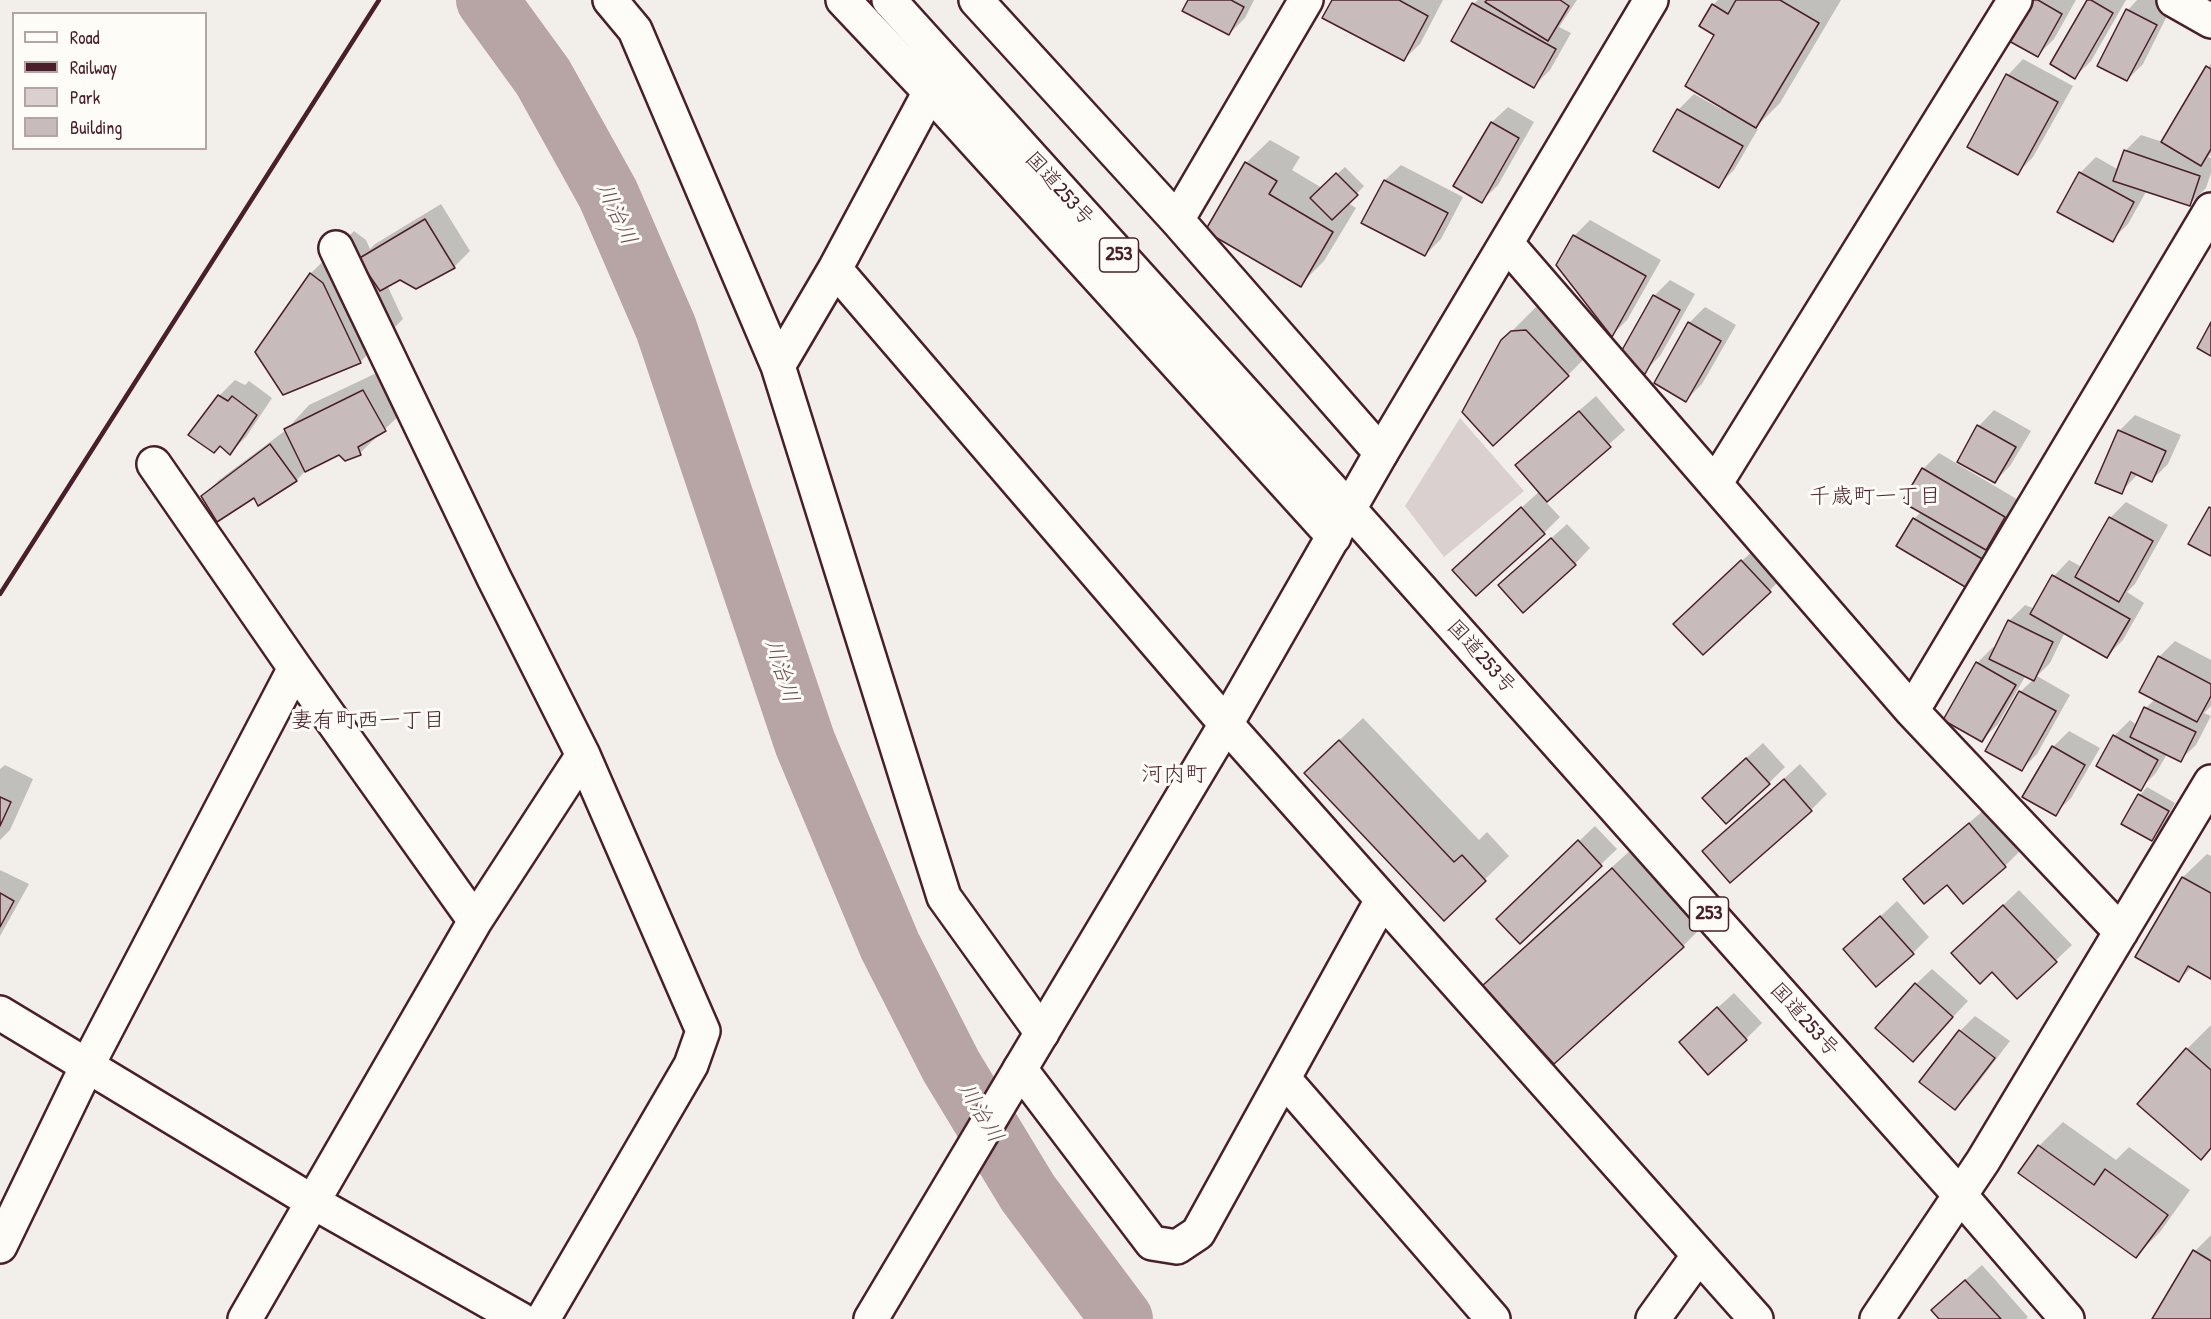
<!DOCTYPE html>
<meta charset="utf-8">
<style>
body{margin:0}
#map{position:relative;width:2211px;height:1319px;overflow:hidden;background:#f2efeb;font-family:"Patrick Hand",sans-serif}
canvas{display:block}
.legend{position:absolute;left:12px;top:12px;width:195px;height:138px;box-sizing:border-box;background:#fdfcf7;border:2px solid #b5a4a5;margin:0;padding:8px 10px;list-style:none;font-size:18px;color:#4a1f2b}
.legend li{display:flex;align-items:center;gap:12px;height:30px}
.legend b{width:30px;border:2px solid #b5a4a5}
</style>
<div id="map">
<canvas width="2211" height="1319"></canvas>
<ul class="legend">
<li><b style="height:8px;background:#fdfcf7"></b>Road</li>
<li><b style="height:8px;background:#4a1f2b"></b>Railway</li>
<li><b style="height:16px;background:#d9d0cf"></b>Park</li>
<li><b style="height:16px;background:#c8bbbb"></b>Building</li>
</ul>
</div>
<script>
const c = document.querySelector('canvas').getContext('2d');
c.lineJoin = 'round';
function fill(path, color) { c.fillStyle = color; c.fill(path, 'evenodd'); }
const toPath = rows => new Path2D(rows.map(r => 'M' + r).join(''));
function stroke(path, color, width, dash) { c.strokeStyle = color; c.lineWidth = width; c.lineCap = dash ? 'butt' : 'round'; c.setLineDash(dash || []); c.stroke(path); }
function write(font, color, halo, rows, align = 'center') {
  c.font = font + ' "Patrick Hand","Klee One",sans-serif'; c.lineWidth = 6; c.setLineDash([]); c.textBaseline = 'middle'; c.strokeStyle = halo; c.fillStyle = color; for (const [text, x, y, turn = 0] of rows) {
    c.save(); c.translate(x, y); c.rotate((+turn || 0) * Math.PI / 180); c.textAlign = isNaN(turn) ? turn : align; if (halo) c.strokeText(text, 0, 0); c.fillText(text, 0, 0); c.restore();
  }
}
fill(toPath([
 [1460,418,1524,491,1444,557,1405,506]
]), '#d9d0cf');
fill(toPath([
 [1190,0,1254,0,1245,18,1229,34],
 [1333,0,1443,0,1420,44,1404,59],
 [1478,0,1577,0,1559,27,1571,33,1550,70,1534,86,1473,4],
 [1718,0,1841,0,1780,103,1755,128,1758,129,1734,170,1718,186,1678,110,1694,94,1721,109,1723,107,1713,5],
 [2033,0,2076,0,2054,39,2038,55],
 [2088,0,2126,0,2091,61,2075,77],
 [2137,0,2155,0,2171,8,2143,64,2127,80,2128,10],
 [2023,59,2073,86,2033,157,2018,173,2008,75],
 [2211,63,2211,154,2208,157,2211,158,2211,173,2206,188,2190,204,2147,190,2128,224,2112,240,2080,173,2096,157,2119,170,2125,151,2141,135,2163,142],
 [1508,107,1534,122,1498,185,1482,201,1492,122],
 [1270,140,1300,157,1292,170,1322,188,1345,167,1364,186,1348,203,1356,208,1324,261,1300,285,1246,163],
 [1401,165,1463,197,1441,239,1425,255,1363,223,1385,180],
 [441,204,470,251,454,267,400,278,387,285,403,319,361,361,283,394,256,352,311,273,354,231,366,240,370,249,375,244],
 [1590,220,1661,260,1627,320,1612,335,1574,236],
 [1670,280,1695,294,1660,356,1644,372,1654,296],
 [1536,307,1550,307,1591,352,1568,375,1502,341],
 [1705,307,1736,325,1702,384,1686,400,1689,323],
 [387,368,409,406,360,453,340,453,307,469,297,480,259,504,254,496,203,496,219,480,286,430,309,405],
 [235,380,245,385,249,381,272,398,246,437,230,453,219,396],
 [1596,396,1625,430,1545,501,1560,517,1544,533,1470,554,1540,491,1533,450],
 [1994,410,2031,431,2010,466,1995,481,1979,426],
 [2135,415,2181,435,2168,464,2152,480,2138,474,2121,492,2119,431],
 [1939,453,2020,501,2002,533,1994,541,1999,543,1983,570,1967,586,1899,546,1914,519,1922,511,1905,501,1923,469],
 [1986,552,1989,554,1980,569,1976,569],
 [2126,502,2168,525,2135,584,2127,592,2144,603,2123,640,2107,656,2065,632,2050,663,2037,676,2070,695,2037,754,2021,770,2020,692,2034,679,2026,675,1998,724,1982,740,1977,663,1993,647,1996,649,2009,621,2025,605,2035,609,2054,576,2069,560,2082,567,2111,517],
 [1567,524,1590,548,1575,564,1516,570],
 [1758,546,1785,575,1769,591,1691,608],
 [2175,641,2211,660,2211,706,2204,713,2211,716,2196,745,2180,760,2167,754,2156,773,2140,789,2114,736,2130,720,2137,725,2146,708,2155,699,2159,657],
 [1363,718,1479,840,1487,832,1509,856,1444,919,1329,750],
 [2069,731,2100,748,2071,798,2055,814,2025,796,2053,747],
 [1763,743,1785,767,1769,783,1720,782],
 [1800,764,1827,794,1811,810,1704,851],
 [5,765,33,779,10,830,0,840,0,769],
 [2147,787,2175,803,2159,832,2151,839,2123,824,2140,795],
 [1986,808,2021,850,2005,866,1963,902,1947,883,1905,879],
 [1595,826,1617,849,1520,942,1514,903],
 [1644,838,1714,915,1683,946,1555,1062,1484,986,1515,955],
 [2207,854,2211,856,2211,977,2193,966,2179,980,2137,956,2183,877],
 [0,870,29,884,0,936],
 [2019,890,2072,945,2017,997,1992,970,1969,938],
 [1897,901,1929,937,1913,953,1845,949],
 [1932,969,1968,1001,1913,1060,1916,984],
 [1734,993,1762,1023,1746,1039,1696,1027],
 [1975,1016,2010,1041,1971,1092,1955,1108,1960,1031],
 [2210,1026,2211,1026,2211,1148,2187,1049],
 [2063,1122,2116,1160,2129,1147,2190,1190,2160,1232,2136,1256,2020,1172,2039,1146],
 [2211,1235,2211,1319,2153,1319,2195,1251],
 [1982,1265,2028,1317,2026,1319,1941,1319,1949,1294]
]), '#0003');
stroke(toPath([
 [487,0,543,77,608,194,666,328,805,743,890,946,951,1066,1028,1193,1122,1319]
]), '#b7a5a6', 62);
const building = toPath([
 [1188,0,1231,0,1244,7,1229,35,1182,11,1188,0],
 [1332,0,1399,0,1428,16,1404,61,1322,18,1332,0],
 [1487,0,1560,0,1569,6,1548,41,1485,2,1487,0],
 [1736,0,1780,0,1819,23,1756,128,1685,86,1714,35,1699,26,1712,4,1728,14,1736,0],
 [2032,0,2038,0,2062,14,2038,57,2009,41,2032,0],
 [2087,0,2091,0,2113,13,2075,79,2050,64,2087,0],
 [1472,3,1556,49,1534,88,1451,41,1472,3],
 [2126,9,2157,25,2127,81,2097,66,2126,9],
 [2206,66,2211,69,2211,149,2201,166,2161,142,2206,66],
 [2006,74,2058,102,2018,175,1967,147,2006,74],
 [1677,109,1743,146,1719,188,1653,151,1677,109],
 [1491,122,1519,138,1482,203,1453,186,1491,122],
 [2124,150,2200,176,2190,206,2113,181,2124,150],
 [1245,162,1277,181,1269,194,1333,232,1301,287,1205,231,1245,162],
 [2079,172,2134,202,2113,242,2057,212,2079,172],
 [1336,173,1358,195,1332,220,1310,198,1336,173],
 [1384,180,1448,213,1425,256,1361,223,1384,180],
 [425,219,455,268,416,289,400,280,380,291,358,259,425,219],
 [1573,235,1646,276,1612,337,1556,265,1573,235],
 [310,273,323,283,361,363,283,395,255,352,310,273],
 [1653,295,1680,310,1645,374,1617,359,1653,295],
 [1688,322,1721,341,1686,402,1654,383,1688,322],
 [2211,322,2211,356,2197,348,2211,322],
 [1526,330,1569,376,1493,446,1462,412,1501,340,1511,331,1526,330],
 [363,390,386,431,358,447,361,455,345,461,339,455,305,472,284,429,363,390],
 [218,395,228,401,232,396,257,415,230,455,220,446,214,453,188,435,218,395],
 [1579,411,1611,447,1547,502,1515,465,1579,411],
 [1977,425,2016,447,1995,483,1957,462,1977,425],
 [2118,430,2166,451,2152,482,2131,472,2122,494,2095,483,2118,430],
 [270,444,297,481,258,506,254,498,217,522,201,496,270,444],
 [1922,468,2005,517,1986,550,1902,502,1922,468],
 [1521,507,1545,534,1476,596,1452,570,1521,507],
 [2209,507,2211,508,2211,556,2188,544,2209,507],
 [2109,517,2153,541,2119,602,2075,577,2109,517],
 [1913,518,1984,560,1967,588,1896,546,1913,518],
 [1551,538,1576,565,1523,613,1498,585,1551,538],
 [1741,560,1771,592,1703,655,1673,624,1741,560],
 [2052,575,2130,619,2107,658,2030,614,2052,575],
 [2008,620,2053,642,2034,681,1989,659,2008,620],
 [2158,656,2211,684,2211,696,2197,722,2139,692,2158,656],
 [1976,662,2016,685,1982,742,1943,720,1976,662],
 [2019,691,2056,711,2022,771,1985,751,2019,691],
 [2144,707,2196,732,2181,762,2130,737,2144,707],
 [2113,735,2158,760,2141,791,2096,766,2113,735],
 [1339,740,1454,862,1462,855,1486,881,1444,921,1304,773,1339,740],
 [2052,746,2085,765,2056,816,2022,797,2052,746],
 [1746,758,1770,784,1726,824,1702,798,1746,758],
 [1784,779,1812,811,1730,883,1702,851,1784,779],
 [2138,794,2169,811,2152,841,2121,824,2138,794],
 [0,797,11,802,0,826,0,797],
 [1969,823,2006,867,1963,904,1947,885,1924,904,1903,879,1969,823],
 [1578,840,1602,866,1520,944,1496,919,1578,840],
 [1612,868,1684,947,1554,1064,1482,986,1612,868],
 [2182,877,2211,893,2211,979,2188,966,2179,982,2135,957,2182,877],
 [0,893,14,901,0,927,0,893],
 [2003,905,2057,962,2017,999,1992,972,1980,984,1951,953,2003,905],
 [1880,916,1914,954,1876,987,1843,949,1880,916],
 [1915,983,1953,1017,1913,1062,1875,1028,1915,983],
 [1717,1007,1747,1040,1708,1075,1679,1042,1717,1007],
 [1959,1030,1995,1058,1955,1110,1919,1082,1959,1030],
 [2186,1048,2211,1070,2211,1148,2201,1160,2137,1104,2186,1048],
 [2038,1145,2094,1185,2105,1169,2168,1215,2136,1258,2018,1173,2038,1145],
 [2193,1250,2211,1261,2211,1319,2152,1319,2193,1250],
 [1965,1280,2001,1319,1939,1319,1931,1310,1965,1280]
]);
fill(building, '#c8bbbb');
stroke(building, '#4a1f2b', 1.5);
const minor = toPath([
 [610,0,635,30,778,366,944,897,1042,1033],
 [843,0,929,91,1334,537],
 [976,0,1177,220,1381,453],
 [2174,0,2211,21],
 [1177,220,1306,0],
 [1507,244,1912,711,2121,932],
 [336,248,494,578,583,755,703,1031,691,1065,543,1319],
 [835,269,1226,724,1756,1319],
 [778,366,835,269,940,73],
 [154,464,295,668,475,921],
 [1715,484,2015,0],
 [1912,711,2211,210],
 [0,1013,313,1202,520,1319],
 [1020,1069,1152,1243,1177,1247,1198,1233,1382,900],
 [1284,1079,1493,1319],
 [0,1246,88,1064,295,668],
 [245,1319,475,921,583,755],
 [1653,1319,1699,1255],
 [1877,1319,1983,1161,2211,782]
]);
const tertiary = toPath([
 [871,1319,1226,724,1381,453,1651,0]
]);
const trunk = toPath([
 [889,0,1350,510,1960,1195,2067,1319]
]);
stroke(minor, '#4a1f2b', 38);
stroke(tertiary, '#4a1f2b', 38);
stroke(trunk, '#4a1f2b', 38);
stroke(minor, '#fdfcf7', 33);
stroke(tertiary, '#fdfcf7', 33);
stroke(trunk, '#fdfcf7', 33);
stroke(toPath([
 [0,594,379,0]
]), '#4a1f2b', 4.5);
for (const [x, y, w] of [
 [1119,255,39],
 [1709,914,39]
]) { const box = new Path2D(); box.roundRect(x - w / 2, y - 17, w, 34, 4.5); c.fillStyle = '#fdfcf7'; c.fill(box); stroke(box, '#4a1f2b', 1.5); }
write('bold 20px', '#4a1f2b', null, [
 ["253",1119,255],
 ["253",1709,914]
]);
write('21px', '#4a1f2b', '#fdfcf7', [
 ["国道253号",1059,189,48],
 ["国道253号",1481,657,48],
 ["国道253号",1804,1020,48]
]);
write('italic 22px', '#704e56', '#fdfcf7', [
 ["川治川",616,214,65],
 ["川治川",781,671,72],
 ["川治川",980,1113,59]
]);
write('22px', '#4a1f2b', '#fdfcf7', [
 ["千歳町一丁目",1875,497],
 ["妻有町西一丁目",368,721],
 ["河内町",1174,775]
]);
</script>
